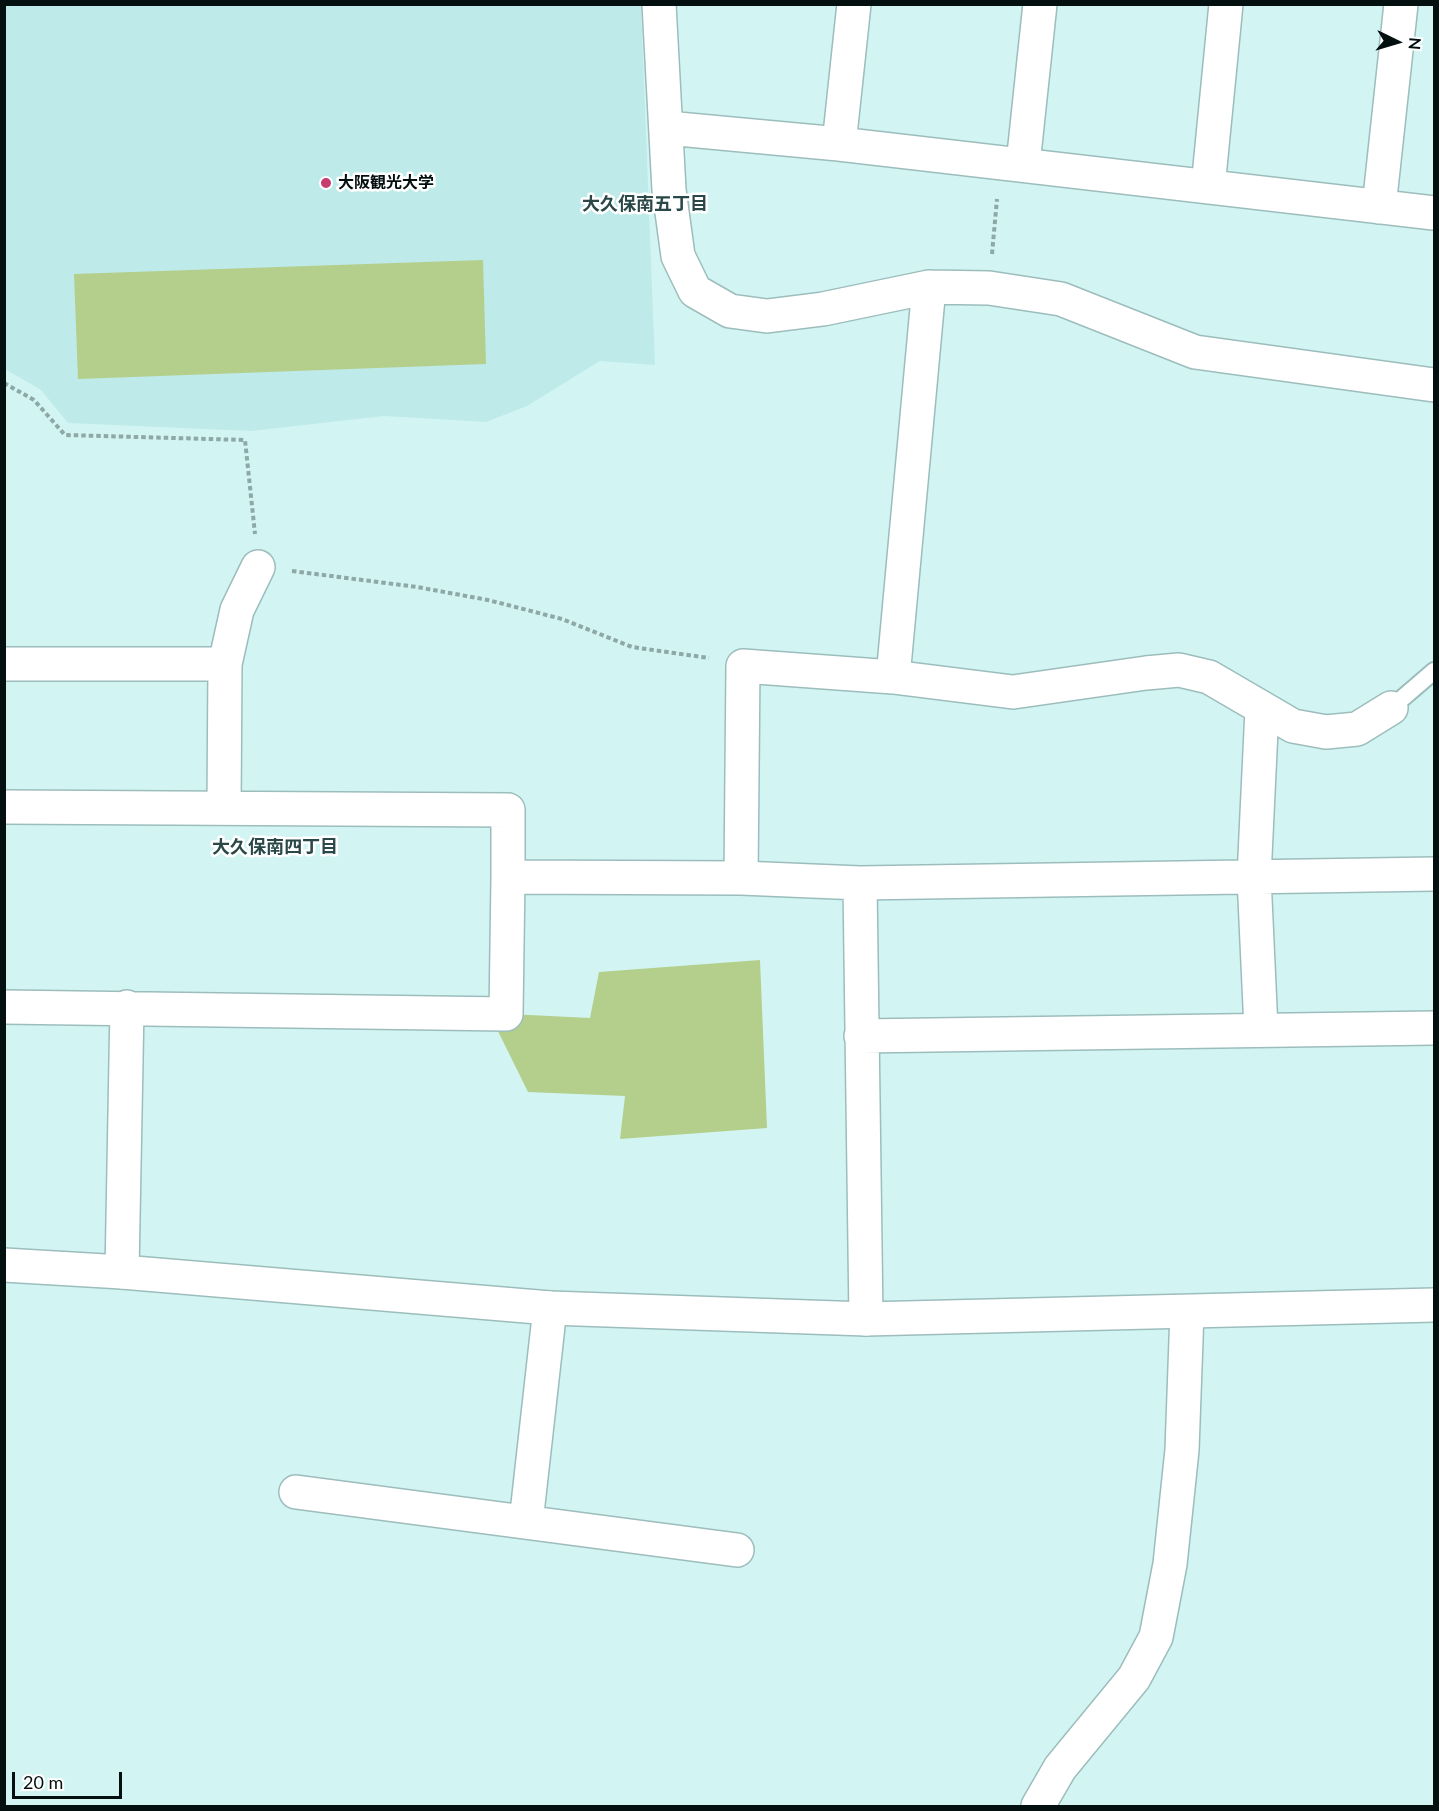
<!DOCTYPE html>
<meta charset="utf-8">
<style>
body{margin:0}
#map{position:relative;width:1439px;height:1811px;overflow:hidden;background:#d2f5f3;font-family:Lato,sans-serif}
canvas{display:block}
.frame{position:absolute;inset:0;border:6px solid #040f0f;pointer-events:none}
.north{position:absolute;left:1367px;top:12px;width:60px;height:60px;-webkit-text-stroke:4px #fff;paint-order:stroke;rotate:95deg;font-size:16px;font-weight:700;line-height:24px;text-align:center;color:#040f0f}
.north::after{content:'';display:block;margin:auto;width:21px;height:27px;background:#040f0f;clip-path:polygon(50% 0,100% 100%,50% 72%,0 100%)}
.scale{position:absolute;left:12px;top:1772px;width:110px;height:27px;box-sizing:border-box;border:3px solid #040f0f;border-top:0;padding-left:8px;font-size:18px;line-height:21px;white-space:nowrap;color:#040f0f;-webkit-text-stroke:4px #fff;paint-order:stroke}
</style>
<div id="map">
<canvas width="1439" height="1811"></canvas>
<div class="frame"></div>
<div class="north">N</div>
<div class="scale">20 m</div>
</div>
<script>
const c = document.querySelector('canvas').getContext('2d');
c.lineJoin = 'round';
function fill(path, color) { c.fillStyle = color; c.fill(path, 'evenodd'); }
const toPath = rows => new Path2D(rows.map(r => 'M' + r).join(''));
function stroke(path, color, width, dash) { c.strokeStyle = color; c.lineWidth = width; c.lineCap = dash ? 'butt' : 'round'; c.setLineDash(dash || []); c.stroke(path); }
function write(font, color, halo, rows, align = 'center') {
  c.font = font + ' Lato,"Noto Sans JP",sans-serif'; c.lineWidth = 5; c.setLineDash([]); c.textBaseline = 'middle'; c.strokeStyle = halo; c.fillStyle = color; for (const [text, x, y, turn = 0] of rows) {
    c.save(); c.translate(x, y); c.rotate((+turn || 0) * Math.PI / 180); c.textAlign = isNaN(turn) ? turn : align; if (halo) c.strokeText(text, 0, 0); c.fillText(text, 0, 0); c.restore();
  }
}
fill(toPath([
 [5,5,641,5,655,365,600,361,527,406,486,422,384,416,251,431,68,423,41,390,5,369]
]), '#beeae9');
fill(toPath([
 [483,260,486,364,78,379,74,274],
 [760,960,767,1128,620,1139,625,1096,528,1092,489,1013,590,1018,599,972]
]), '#b4cf8b');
const service = toPath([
 [1391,708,1434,671]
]);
const minor = toPath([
 [659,4,669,190,678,256,695,291,730,311,767,316,823,309,929,287,989,288,1061,299,1195,352,1434,385],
 [667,128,839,144,1434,213],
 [839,144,854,4],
 [1023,164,1040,4],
 [1208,187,1226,4],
 [1379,207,1401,4],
 [4,664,225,664,224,808],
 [225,664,237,610,258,567],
 [893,677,929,287],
 [4,807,508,810,508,877,506,1014,4,1007],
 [508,877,741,878,860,883,1434,874],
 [741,878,743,666,893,677,1013,692,1146,673,1179,670,1209,677,1293,726,1326,732,1357,729,1391,708],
 [860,883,866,1319],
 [1261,1029,1254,877,1262,709],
 [861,1036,1434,1028],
 [122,1272,127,1007],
 [296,1492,737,1550],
 [526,1522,550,1308],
 [1038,1806,1060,1768,1134,1678,1156,1637,1170,1564,1182,1450,1187,1312]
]);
const tertiary = toPath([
 [4,1265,122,1272,550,1308,866,1319,1434,1305]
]);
stroke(service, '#9cbdbc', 20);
stroke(minor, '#9cbdbc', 36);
stroke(tertiary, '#9cbdbc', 36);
stroke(toPath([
 [992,254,997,199],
 [4,383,34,400,65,435,245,440,255,534],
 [292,571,417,587,488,600,562,619,632,647,709,658]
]), '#8da8a7', 4, [4.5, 3]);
stroke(service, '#fff', 16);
stroke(minor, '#fff', 33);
stroke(tertiary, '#fff', 33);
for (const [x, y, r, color] of [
 [326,183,6,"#c73b6f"]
]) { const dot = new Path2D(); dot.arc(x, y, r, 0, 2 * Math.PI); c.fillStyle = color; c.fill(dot); stroke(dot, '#fff', 2); }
write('bold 16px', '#040f0f', '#fff', [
 ["大阪観光大学",338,183]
], 'left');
write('bold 18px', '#2a4847', '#fff', [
 ["大久保南五丁目",645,204],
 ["大久保南四丁目",275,847]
]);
</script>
